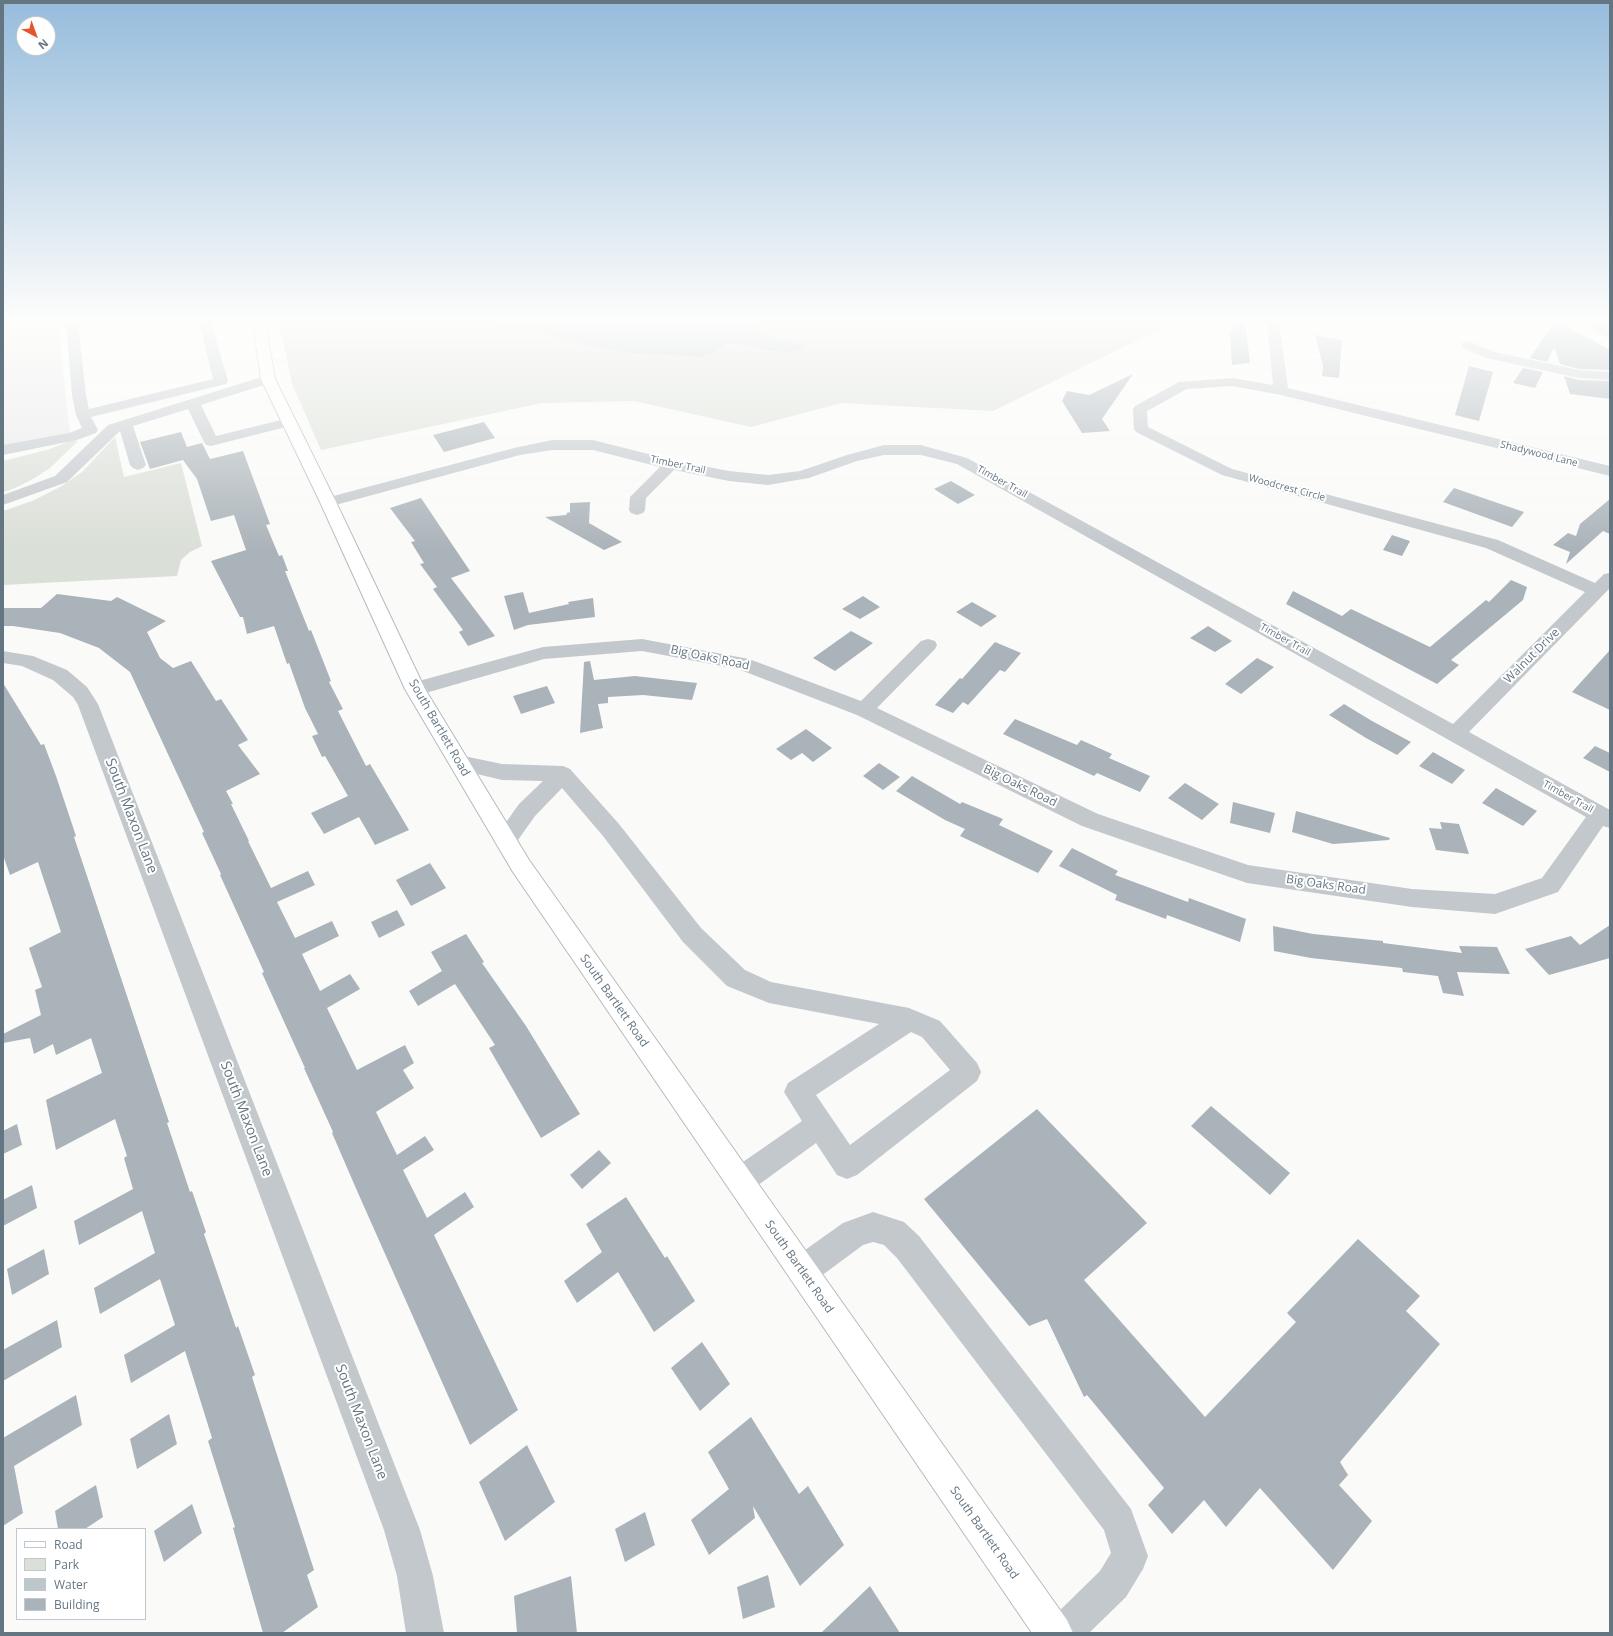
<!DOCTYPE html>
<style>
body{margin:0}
#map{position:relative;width:1613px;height:1636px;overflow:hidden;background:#fafaf8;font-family:"Open Sans",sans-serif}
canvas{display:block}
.frame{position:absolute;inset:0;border:4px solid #657683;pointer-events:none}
.legend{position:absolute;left:16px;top:1528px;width:130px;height:92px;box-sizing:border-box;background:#fff;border:1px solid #c1c8cd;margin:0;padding:5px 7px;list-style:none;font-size:12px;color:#657683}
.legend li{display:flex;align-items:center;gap:8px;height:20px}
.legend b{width:20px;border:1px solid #c1c8cd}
.north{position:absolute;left:16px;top:16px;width:40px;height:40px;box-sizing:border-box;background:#fff;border:1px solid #c1c8cd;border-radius:50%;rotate:139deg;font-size:11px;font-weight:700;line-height:16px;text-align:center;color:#657683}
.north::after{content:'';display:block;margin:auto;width:14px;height:18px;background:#e4572e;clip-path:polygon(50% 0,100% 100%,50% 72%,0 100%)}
</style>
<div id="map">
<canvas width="1613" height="1636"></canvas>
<div class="frame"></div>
<ul class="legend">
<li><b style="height:5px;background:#fff"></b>Road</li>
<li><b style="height:11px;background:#dadfd7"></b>Park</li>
<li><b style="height:11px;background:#bbc7cb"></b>Water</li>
<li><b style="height:11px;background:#aab3b9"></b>Building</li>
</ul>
<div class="north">N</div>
</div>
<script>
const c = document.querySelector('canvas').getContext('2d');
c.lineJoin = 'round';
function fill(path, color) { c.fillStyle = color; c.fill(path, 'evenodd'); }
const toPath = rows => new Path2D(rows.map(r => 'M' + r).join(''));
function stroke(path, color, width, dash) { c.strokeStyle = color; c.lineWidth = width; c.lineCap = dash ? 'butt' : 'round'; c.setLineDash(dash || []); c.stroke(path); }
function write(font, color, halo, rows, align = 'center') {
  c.font = font + ' "Open Sans",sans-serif'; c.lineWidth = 4; c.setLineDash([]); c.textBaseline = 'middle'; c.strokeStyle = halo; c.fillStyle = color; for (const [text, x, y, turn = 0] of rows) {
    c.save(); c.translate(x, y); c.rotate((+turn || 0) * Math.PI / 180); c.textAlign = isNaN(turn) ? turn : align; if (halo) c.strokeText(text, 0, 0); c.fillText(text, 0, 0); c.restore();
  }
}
fill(toPath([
 [3,322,58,322,70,434,3,446]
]), '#e8e9e9');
fill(toPath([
 [279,322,1175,322,993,411,841,403,751,427,634,401,542,403,321,450,292,384],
 [115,437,124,477,181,463,202,546,190,552,181,560,177,576,3,585,3,511,32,501,60,487,82,472],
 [72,440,78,441,50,468,33,479,13,489,3,492,3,461,50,449]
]), '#dadfd7');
fill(toPath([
 [503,322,753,322,756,329,763,334,773,338,796,342,804,347,801,350,788,352,771,351,738,343,727,344,712,354,701,357,630,353,589,346,550,334,531,330,499,329,498,324]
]), '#bbc7cb');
fill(toPath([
 [1233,322,1245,322,1250,363,1232,365,1230,335],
 [1554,322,1566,322,1565,325,1610,350,1610,370,1579,369,1560,364,1554,347,1547,362,1530,358],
 [1315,335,1342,340,1339,378,1322,376,1323,366],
 [1469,366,1493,372,1479,421,1455,415],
 [1523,368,1543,372,1535,388,1513,383],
 [1133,374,1102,419,1110,431,1082,433,1062,401,1067,391,1089,395],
 [1564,376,1579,380,1610,381,1610,399,1570,394],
 [484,422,495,438,444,452,433,435],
 [181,432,187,447,202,443,210,459,243,451,270,524,266,525,279,556,282,555,288,571,285,571,309,631,311,630,331,681,329,682,343,709,338,711,366,766,370,764,409,830,375,845,359,817,324,834,311,813,348,796,325,756,322,757,312,736,318,734,305,708,289,663,287,664,274,626,247,634,243,617,240,617,211,561,246,550,234,515,211,521,197,479,183,460,150,469,140,442],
 [951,481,975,495,958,504,934,489],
 [1454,488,1524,512,1512,527,1443,502],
 [421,498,470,571,451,578,495,636,468,646,459,632,463,630,433,589,437,587,420,564,424,563,411,542,415,541,390,508],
 [1610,499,1610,534,1603,531,1566,564,1570,552,1553,545,1568,533,1576,536,1580,524],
 [590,502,589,523,622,542,604,550,545,517,566,515,568,512,570,513,570,503],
 [1392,535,1410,541,1402,556,1383,550],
 [1511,580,1527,587,1523,600,1451,660,1459,665,1437,684,1286,604,1293,591,1342,616,1351,609,1430,647,1486,600,1489,602],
 [523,592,529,613,569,604,568,602,593,598,595,617,528,625,514,630,504,596],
 [57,594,111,601,117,597,166,621,147,632,160,658,173,668,191,661,216,701,221,699,248,740,238,745,260,774,226,791,233,804,231,804,249,841,248,841,271,888,308,871,315,885,277,902,295,938,332,921,339,936,302,954,320,991,350,974,360,989,327,1008,357,1070,405,1045,414,1063,403,1070,414,1088,376,1112,397,1155,425,1136,434,1150,403,1170,427,1218,465,1192,474,1207,434,1235,518,1410,470,1445,358,1193,332,1133,333,1132,304,1068,305,1068,262,973,264,972,220,875,221,874,202,833,204,832,130,672,99,648,60,633,13,626,3,626,3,608,41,608],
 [863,596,880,607,860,619,842,609],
 [972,602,997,616,981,627,956,612],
 [1208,626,1232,641,1215,652,1190,638],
 [851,631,873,643,835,671,813,658],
 [995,642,1021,653,1005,672,1000,670,968,705,963,702,953,713,935,705,960,678,962,679],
 [1610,650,1610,710,1572,692],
 [1257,658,1274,667,1241,694,1225,684],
 [590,661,594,680,635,676,697,683,692,700,643,695,608,697,608,703,598,704,603,728,580,733,584,662],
 [3,683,41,745,44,744,56,776,76,836,74,837,169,1122,167,1123,190,1192,192,1191,206,1232,204,1234,236,1328,238,1326,255,1375,252,1377,314,1570,307,1575,318,1607,282,1633,263,1633,233,1528,235,1527,208,1441,212,1438,185,1351,131,1383,124,1355,175,1325,160,1279,100,1314,94,1288,155,1253,142,1211,79,1245,74,1221,133,1189,124,1158,127,1156,115,1119,56,1150,46,1100,102,1073,91,1038,56,1055,53,1044,34,1054,30,1038,3,1043,3,1034,41,1015,35,990,42,987,29,948,61,932,38,862,10,875,3,855],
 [547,686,555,703,521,714,513,696],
 [1344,704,1372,721,1411,742,1397,755,1366,738,1329,715],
 [1015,719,1077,745,1081,740,1112,754,1109,758,1150,776,1140,792,1097,773,1094,776,1003,734],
 [806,729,832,748,813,762,802,753,791,760,776,749],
 [1595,746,1610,753,1610,772,1583,758],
 [1433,752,1465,770,1452,784,1419,766],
 [879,763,900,777,883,790,863,776],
 [912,776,960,804,962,802,1003,819,999,825,1053,851,1038,873,960,836,965,829,945,820,896,791],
 [1185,783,1219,804,1202,820,1168,798],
 [1496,788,1537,811,1523,826,1482,803],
 [1233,802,1275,813,1270,833,1230,823],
 [1296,811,1390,838,1389,840,1333,844,1292,832],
 [1440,822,1459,824,1469,854,1436,850,1429,828,1442,829],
 [1072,848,1118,871,1115,875,1188,902,1189,898,1246,919,1240,942,1167,915,1166,919,1115,900,1117,895,1059,866],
 [430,863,446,888,411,906,396,880],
 [397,910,405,925,379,938,371,922],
 [1610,925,1610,958,1549,975,1525,949,1571,936,1580,945],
 [1273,926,1313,934,1383,941,1383,943,1462,953,1459,946,1497,947,1510,974,1457,972,1464,996,1443,993,1438,976,1403,972,1402,968,1311,958,1274,951],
 [466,934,484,962,482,963,526,1026,580,1114,541,1138,489,1048,495,1045,455,984,418,1006,409,991,442,971,431,952],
 [1211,1106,1290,1173,1270,1195,1191,1126],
 [1037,1109,1147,1223,1084,1280,1205,1417,1296,1322,1287,1313,1358,1239,1420,1296,1406,1311,1440,1344,1340,1462,1348,1475,1339,1485,1372,1521,1333,1570,1260,1488,1226,1527,1204,1500,1172,1534,1148,1505,1164,1488,1087,1395,1084,1397,1047,1319,1029,1326,924,1199],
 [17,1124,22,1145,3,1154,3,1131],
 [599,1150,611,1163,582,1189,570,1175],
 [32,1185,37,1208,3,1226,3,1200],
 [626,1197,665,1258,667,1256,695,1301,654,1332,618,1272,577,1303,564,1281,602,1252,586,1224],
 [44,1249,49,1274,12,1295,7,1269],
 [57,1320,62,1347,3,1381,3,1350],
 [702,1342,730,1384,700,1411,671,1368],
 [76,1395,82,1425,14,1466,23,1513,3,1526,3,1438],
 [169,1414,177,1444,137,1469,130,1439],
 [751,1417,799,1494,808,1486,844,1545,800,1586,753,1506,755,1518,709,1555,691,1520,729,1489,708,1452],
 [527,1445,555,1502,505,1541,479,1482],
 [96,1485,103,1517,85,1529,58,1529,55,1511],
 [192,1504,202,1533,164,1562,154,1531],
 [645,1512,655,1545,625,1562,615,1529],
 [768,1575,775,1607,743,1619,737,1587],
 [571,1576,577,1633,517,1633,514,1596],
 [870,1586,900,1633,821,1633]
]), '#aab3b9');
const major = toPath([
 [253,322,265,322,275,379,336,502,425,689,529,860,1067,1620,1073,1633,1032,1633,513,872,405,689,320,502,261,379,253,322]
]);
stroke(major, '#b5babe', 2);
fill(toPath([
 [66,322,78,322,86,395,89,409,213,379,199,322,211,322,228,381,226,384,91,417,98,430,96,433,77,440,3,455,3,445,69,433,82,428,76,415,72,395,66,322],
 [1267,322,1279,322,1288,388,1610,466,1610,476,1281,395,1232,386,1187,389,1147,411,1148,427,1232,469,1498,540,1595,583,1604,574,1610,573,1610,588,1469,732,1610,810,1610,828,1603,826,1558,892,1495,914,1412,907,1247,883,1082,826,857,715,738,669,642,651,544,659,415,696,408,694,405,689,408,684,543,647,642,639,749,659,861,701,921,641,928,639,935,641,937,645,935,649,877,708,1098,814,1248,865,1412,889,1495,894,1542,878,1586,817,957,464,921,455,884,455,857,461,809,478,768,485,729,481,674,470,646,498,645,510,643,513,637,515,631,513,629,510,630,497,660,467,593,450,552,450,520,455,328,507,322,505,320,502,322,499,514,448,552,440,593,440,672,460,729,471,768,475,800,471,847,455,884,445,921,445,967,458,1453,724,1585,592,1486,548,1222,475,1136,432,1134,429,1133,409,1135,406,1179,382,1232,378,1273,385,1267,322],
 [1584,322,1600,322,1610,329,1610,338,1605,337,1584,322],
 [1468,341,1495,352,1579,370,1610,372,1610,380,1579,378,1486,358,1463,348,1461,345,1463,342,1468,341],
 [268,375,273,376,275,379,273,382,201,405,216,436,289,418,294,419,296,422,294,425,211,446,206,445,204,442,188,409,133,426,146,465,143,468,138,470,133,468,130,465,120,431,67,482,3,505,3,495,55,476,108,425,268,375],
 [3,651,33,656,67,670,87,687,98,704,420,1530,433,1576,444,1633,406,1633,397,1576,384,1530,78,705,73,697,53,680,22,666,3,663,3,651],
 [459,755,502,764,563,766,570,769,619,824,701,928,745,970,771,982,909,1008,940,1021,977,1063,981,1072,977,1081,857,1175,847,1179,837,1175,816,1143,750,1191,740,1195,730,1191,726,1181,730,1171,802,1121,784,1092,788,1083,879,1024,769,1003,727,986,683,942,603,836,562,788,535,816,513,847,505,850,497,847,494,841,497,835,519,804,543,781,502,780,452,768,449,763,452,758,459,755],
 [911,1032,922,1037,950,1070,850,1145,816,1095,911,1032],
 [873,1212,904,1222,919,1236,1131,1509,1148,1556,1143,1569,1126,1597,1089,1633,1044,1633,1050,1620,1100,1571,1111,1553,1104,1530,897,1258,884,1245,873,1242,863,1245,813,1282,802,1286,791,1282,787,1271,791,1260,843,1223,873,1212]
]), '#c3c8cc');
fill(major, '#fff');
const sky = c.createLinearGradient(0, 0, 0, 551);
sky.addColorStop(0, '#96bcdc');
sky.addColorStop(0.58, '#fdfdfc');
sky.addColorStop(1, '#fdfdfc00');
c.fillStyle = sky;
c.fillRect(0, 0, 1613, 551);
write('10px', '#657683', '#fff', [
 ["Shadywood Lane",1539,454,14],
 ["Timber Trail",678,465,12],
 ["Timber Trail",1002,482,29],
 ["Woodcrest Circle",1287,488,15],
 ["Timber Trail",1285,640,29],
 ["Timber Trail",1568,797,29]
]);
write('12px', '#657683', '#fff', [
 ["Walnut Drive",1532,656,-45],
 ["Big Oaks Road",710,658,12],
 ["South Bartlett Road",439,728,60],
 ["Big Oaks Road",1020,786,26],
 ["Big Oaks Road",1326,885,8],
 ["South Bartlett Road",614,1001,55],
 ["South Bartlett Road",799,1267,55],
 ["South Bartlett Road",984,1533,55]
]);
write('14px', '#657683', '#fff', [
 ["South Maxon Lane",131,816,69],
 ["South Maxon Lane",246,1119,69],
 ["South Maxon Lane",361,1422,69]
]);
</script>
